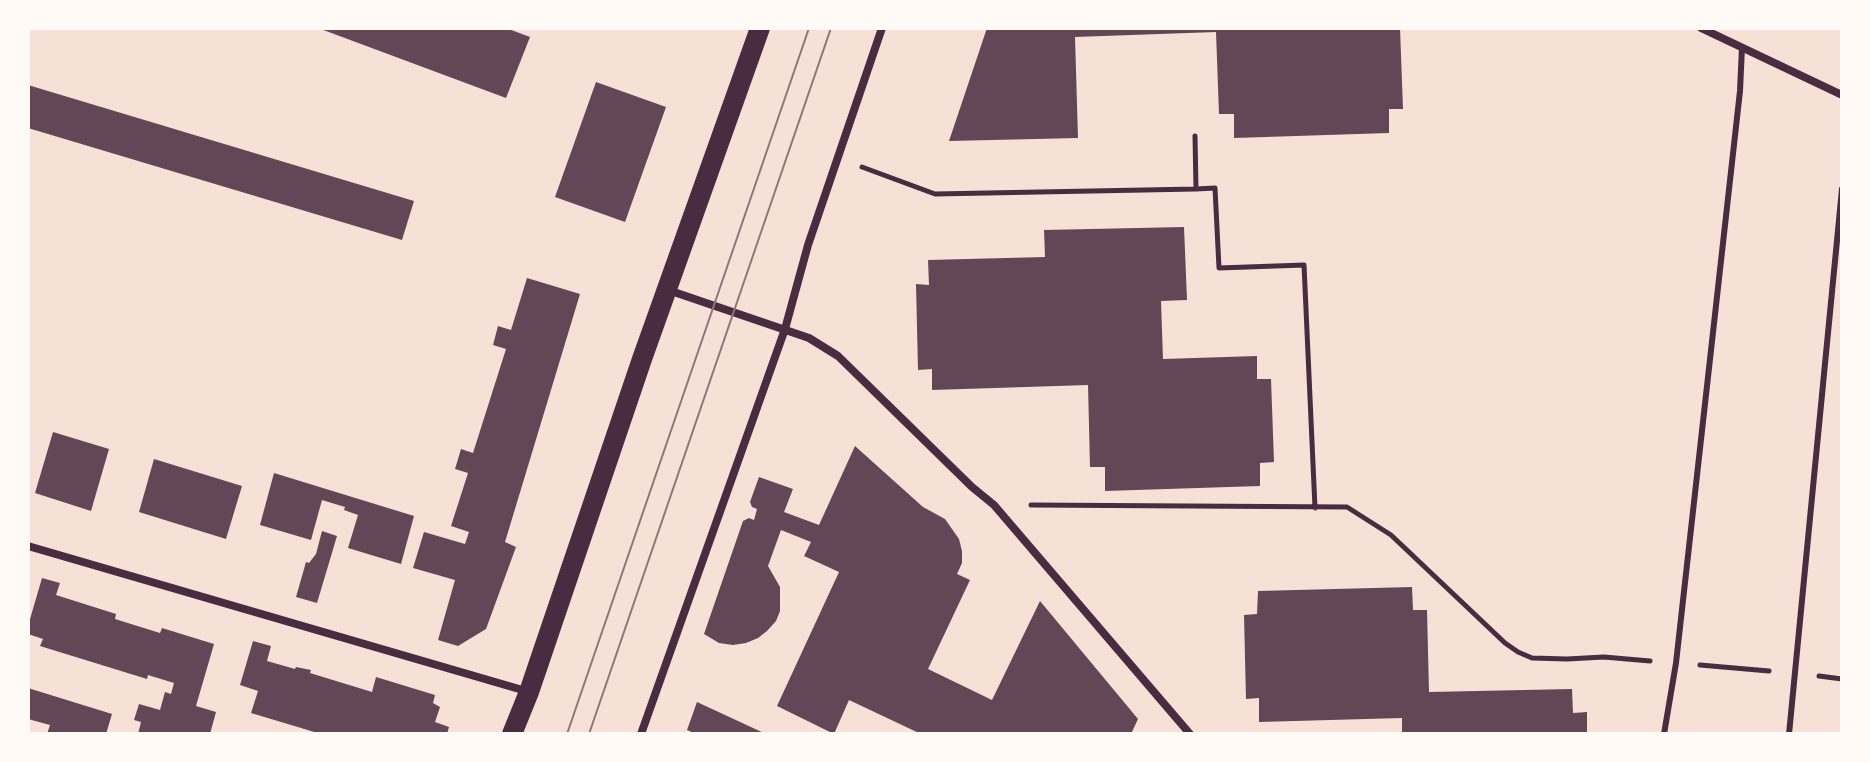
<!DOCTYPE html>
<style>
body{margin:0}
#map{position:relative;width:1870px;height:762px;overflow:hidden;background:#f7e1d7;font-family:"Public Sans",sans-serif}
canvas{display:block}
.frame{position:absolute;inset:0;border:30px solid #fffaf5;pointer-events:none}
</style>
<div id="map">
<canvas width="1870" height="762"></canvas>
<div class="frame"></div>
</div>
<script>
const c = document.querySelector('canvas').getContext('2d');
c.lineJoin = 'round';
function fill(path, color) { c.fillStyle = color; c.fill(path, 'evenodd'); }
const toPath = rows => new Path2D(rows.map(r => 'M' + r).join(''));
function stroke(path, color, width, dash) { c.strokeStyle = color; c.lineWidth = width; c.lineCap = dash ? 'butt' : 'round'; c.setLineDash(dash || []); c.stroke(path); }
fill(toPath([
 [318,28,506,28,530,37,506,98],
 [987,28,1400,28,1403,109,1389,109,1389,133,1234,138,1234,114,1219,114,1216,32,1075,37,1078,138,949,141],
 [596,82,666,107,625,222,555,197],
 [28,85,414,201,402,240,28,128],
 [1184,227,1187,300,1161,301,1163,359,1257,356,1257,379,1271,379,1274,462,1260,463,1260,486,1105,491,1105,467,1090,467,1088,385,932,390,932,369,918,370,916,284,929,285,928,260,1045,257,1044,230],
 [527,278,580,294,505,542,516,547,486,629,458,646,438,640,455,580,413,568,424,532,465,544,469,532,451,526,468,473,455,469,461,449,473,453,506,349,493,345,498,326,511,330],
 [53,432,109,449,91,511,35,493],
 [855,446,923,507,945,519,959,539,962,551,962,563,957,574,970,580,928,669,992,700,1040,601,1138,719,1131,734,921,734,849,700,834,734,777,706,839,572,804,556,811,542,781,530,768,566,780,587,780,611,776,621,767,631,758,638,746,643,733,645,719,643,704,634,743,521,749,518,754,520,757,509,752,507,750,502,759,477,793,489,784,512,819,525],
 [154,459,242,486,226,539,139,512],
 [274,473,414,516,401,564,348,548,358,515,344,510,345,507,322,500,311,540,260,525],
 [322,531,337,536,317,603,296,597,306,562,309,563,316,554],
 [42,578,60,583,56,595,116,614,115,619,160,633,162,628,214,644,196,706,216,712,210,734,182,734,176,732,176,734,138,734,141,722,134,720,139,704,160,710,165,692,171,694,174,683,148,675,147,679,40,646,43,639,28,634,28,626],
 [1412,587,1413,610,1427,610,1429,692,1572,689,1573,713,1587,712,1587,734,1402,734,1402,718,1259,722,1259,698,1246,699,1244,615,1257,614,1258,591],
 [253,641,271,646,267,661,295,669,296,667,311,670,310,673,372,692,376,677,435,695,433,703,440,707,435,722,449,727,447,734,321,734,251,713,258,691,240,685],
 [28,688,112,714,106,734,47,734,50,725,28,719],
 [697,702,766,734,696,734,687,730]
]), '#644757');
stroke(toPath([
 [862,167,935,194,1196,189,1195,136],
 [1196,189,1215,188,1219,268,1304,265,1315,508],
 [1031,505,1347,507,1391,535,1505,643,1518,652,1532,658,1567,659,1604,657,1650,661],
 [1700,665,1769,671],
 [1819,676,1842,679]
]), '#4a2c40', 5);
stroke(toPath([
 [1664,734,1676,663,1740,91,1742,47],
 [1789,734,1842,189]
]), '#4a2c40', 6);
stroke(toPath([
 [1701,28,1842,95],
 [668,290,809,338,838,356,972,487,994,505,1190,734],
 [28,546,526,691],
 [641,734,785,329,808,245,882,28]
]), '#4a2c40', 8);
stroke(toPath([
 [512,734,529,692,642,359,760,28]
]), '#4a2c40', 20);
stroke(toPath([
 [567,734,809,28],
 [589,734,831,28]
]), '#8f747c', 2);
</script>
